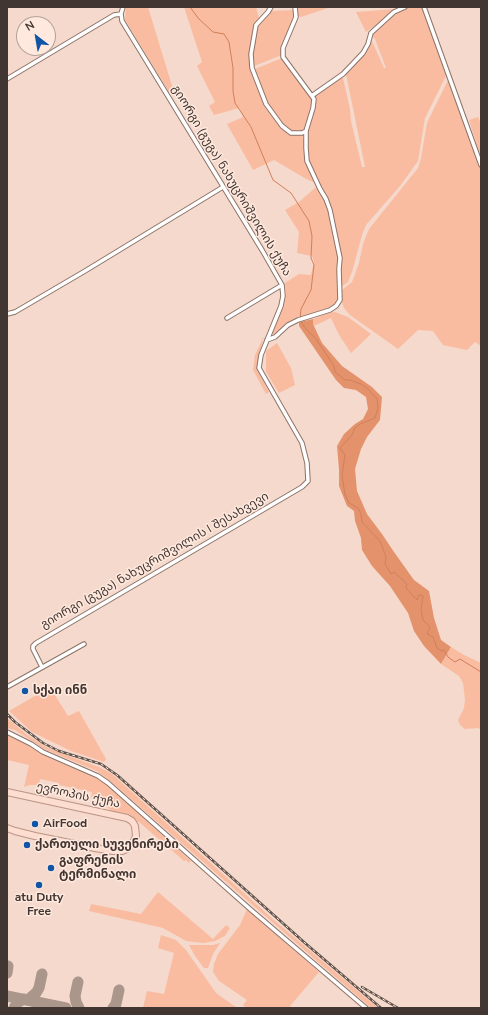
<!DOCTYPE html>
<meta charset="utf-8">
<style>
body{margin:0}
#map{position:relative;width:488px;height:1015px;overflow:hidden;background:#f5d9cc;font-family:"Nunito Sans",sans-serif}
canvas{display:block}
.frame{position:absolute;inset:0;border:8px solid #413631;pointer-events:none}
.north{position:absolute;left:16px;top:16px;width:40px;height:40px;box-sizing:border-box;background:#ffe8dd;border:1px solid #b3a198;border-radius:50%;rotate:329deg;font-size:11px;font-weight:700;line-height:16px;text-align:center;color:#413631}
.north::after{content:'';display:block;margin:auto;width:14px;height:18px;background:#1156a6;clip-path:polygon(50% 0,100% 100%,50% 72%,0 100%)}
</style>
<div id="map">
<canvas width="488" height="1015"></canvas>
<div class="frame"></div>
<div class="north">N</div>
</div>
<script>
const c = document.querySelector('canvas').getContext('2d');
c.lineJoin = 'round';
function fill(path, color) { c.fillStyle = color; c.fill(path, 'evenodd'); }
const toPath = rows => new Path2D(rows.map(r => 'M' + r).join(''));
function stroke(path, color, width, dash) { c.strokeStyle = color; c.lineWidth = width; c.lineCap = dash ? 'butt' : 'round'; c.setLineDash(dash || []); c.stroke(path); }
function write(font, color, halo, rows, align = 'center') {
  c.font = font + ' "Nunito Sans","Noto Sans Georgian",sans-serif'; c.lineWidth = 3; c.setLineDash([]); c.textBaseline = 'middle'; c.strokeStyle = halo; c.fillStyle = color; for (const [text, x, y, turn = 0] of rows) {
    c.save(); c.translate(x, y); c.rotate((+turn || 0) * Math.PI / 180); c.textAlign = isNaN(turn) ? turn : align; if (halo) c.strokeText(text, 0, 0); c.fillText(text, 0, 0); c.restore();
  }
}
fill(toPath([
 [126,7,148,7,173,89,169,92,125,20],
 [184,7,256,7,259,18,254,26,252,37,250,68,265,105,276,122,283,129,290,135,302,135,303,138,306,162,318,189,329,209,339,259,339,299,335,305,330,309,298,318,286,324,275,334,271,334,284,306,286,296,285,283,299,274,311,275,314,262,312,256,297,253,299,232,285,210,299,202,316,187,314,182,308,180,274,160,253,170,227,124,243,117,239,108,214,115,209,106,215,102,197,66,202,62],
 [297,7,331,7,301,17,297,16],
 [410,7,422,7,447,74,425,118,418,161,400,186,366,225,362,235,352,272,348,282,342,286,341,268,342,259,332,208,327,197,320,187,308,160,307,135,315,108,316,96,320,91,340,78,343,78,350,109,351,121,362,167,365,167,346,74,364,53,371,39,384,68,386,68,375,39,372,36,374,33,398,12],
 [395,9,387,17,366,32,356,12],
 [294,10,293,18,282,48,282,55,254,66,253,65,253,43,258,27,263,19,270,11],
 [282,58,313,99,306,124,304,129,300,131,291,131,283,125,267,102,255,69],
 [449,78,481,170,481,346,475,342,467,350,443,345,433,331,418,330,398,349,350,315,344,308,342,302,342,290,352,282,359,263,363,244,369,229,418,168,421,158,427,123],
 [478,117,481,124,481,158,469,120],
 [335,312,348,317,371,334,351,353,339,335,331,318,314,326,313,324,313,319,328,313],
 [264,336,258,360,257,369,269,392,266,394,253,370,255,355],
 [277,343,291,368,295,385,279,393,266,372,266,351],
 [451,647,464,655,481,663,481,730,478,728,465,729,460,725,458,720,464,708,465,699,463,683,459,676,441,664],
 [50,687,68,716,79,711,106,759,104,762,71,751,32,732,9,711],
 [7,718,26,734,46,747,66,755,99,767,111,773,275,921,378,1008,371,1008,109,780,97,771,44,749,15,730,7,728],
 [7,734,55,760,93,776,107,785,191,861,189,863,186,860,184,861,139,822,136,822,114,813,98,799,91,797,92,792,59,785,59,783,40,779,39,785,30,785,24,787,29,765,7,760],
 [158,892,213,939,226,925,230,928,225,936,215,941,203,943,186,941,163,928,89,911,91,904,141,914],
 [247,909,319,972,290,1006,292,1008,246,1008,243,1005,247,1000,219,981,213,972,214,964,218,954,240,925],
 [161,935,176,940,186,950,216,993,237,1008,143,1008,147,991,164,994,174,953,158,948],
 [220,943,213,954,208,968,204,968,195,956,189,945,213,945]
]), '#f9bca0');
fill(toPath([
 [313,319,313,324,322,343,342,366,372,387,382,397,380,420,367,437,361,449,355,469,357,491,367,514,382,534,394,552,414,580,429,591,434,618,441,640,451,647,441,664,424,646,414,631,408,613,390,586,372,566,362,550,361,538,355,521,354,511,347,506,339,486,339,469,337,446,344,434,355,424,363,419,368,409,366,397,356,390,344,388,336,380,299,326,299,322]
]), '#e4926c');
stroke(toPath([
 [190,7,198,18,213,32,224,34,229,42,233,68,233,91,235,103,251,127,273,180,291,193,309,221,312,236,311,258,314,265,311,290,301,309,300,320,305,328,316,339,334,366,335,372,345,380,350,380,361,384,368,389,377,399,378,408,375,418,360,424,355,428,352,435,340,448,345,455,342,475,345,495,349,503,358,508,361,514,362,522,380,541,386,557,385,564,391,574,394,572,407,584,406,588,417,600,419,595,423,596,421,609,423,620,430,627,427,634,433,637,437,648,442,651,444,650,448,657,455,662,460,659,481,672]
]), '#d0805a', 1);
stroke(toPath([
 [7,973,8,966],
 [78,982,75,996,76,1002,79,1008],
 [7,996,66,1008],
 [28,1000,36,993,39,988,42,974],
 [14,1008,17,1003,24,999],
 [113,1008,116,1004,119,990]
]), '#ab968c', 11);
const minor = toPath([
 [271,7,268,12,256,25,251,54,252,68,266,104,282,126,291,133,302,133,306,131],
 [424,7,481,165],
 [7,79,114,15,121,14],
 [313,95,343,74,363,53,368,44,371,33,394,12,405,7],
 [7,314,15,312,85,271,223,187],
 [227,318,282,285],
 [267,340,275,337,288,325,298,320,330,310,336,306,340,300,339,269,340,258,330,210,326,199,320,189,307,161,306,148,306,131,313,108,314,99,283,57,283,48,296,17,295,7],
 [42,667,33,649,33,646,36,643,302,487,308,481,307,463,302,443,259,368,261,355,281,306,283,296,282,285,262,250,122,21,121,14,123,7],
 [7,687,84,644],
 [7,732,31,744,43,752,98,776,108,783,250,909,366,1008]
]);
const primary = toPath([
 [7,792,127,818,132,821,135,826,136,836,134,841,127,849,122,851,113,851,95,848,35,836,15,831,7,828]
]);
stroke(minor, '#8c7368', 5.5);
stroke(primary, '#ba9484', 8);
stroke(minor, '#fff', 3.5);
stroke(primary, '#fdddd0', 6);
const rail = toPath([
 [7,714,15,722,43,743,59,751,101,764,117,775,305,943,381,1008],
 [362,987,398,1008]
]);
stroke(rail, '#61534c', 2.5);
stroke(rail, '#ffe8dd', 1, [3]);
for (const [x, y, r, color] of [
 [25,691,4,"#1156a6"],
 [35,824,4,"#1156a6"],
 [27,845,4,"#1156a6"],
 [51,868,4,"#1156a6"],
 [39,885,4,"#1156a6"]
]) { const dot = new Path2D(); dot.arc(x, y, r, 0, 2 * Math.PI); c.fillStyle = color; c.fill(dot); stroke(dot, '#ffe8dd', 1.5); }
write('12px', '#413631', '#ffe8dd', [
 ["გიორგი (გუგა) ნახუცრიშვილის ქუჩა",231,181,59],
 ["გიორგი (გუგა) ნახუცრიშვილის I შესახვევი",155,561,-30],
 ["ევროპის ქუჩა",78,796,12]
]);
write('bold 12px', '#413631', '#ffe8dd', [
 ["სქაი ინნ",33,691],
 ["AirFood",43,824],
 ["ქართული სუვენირები",35,845],
 ["გაფრენის",59,861],
 ["ტერმინალი",59,875],
 ["atu Duty",39,898,"center"],
 ["Free",39,912,"center"]
], 'left');
</script>
